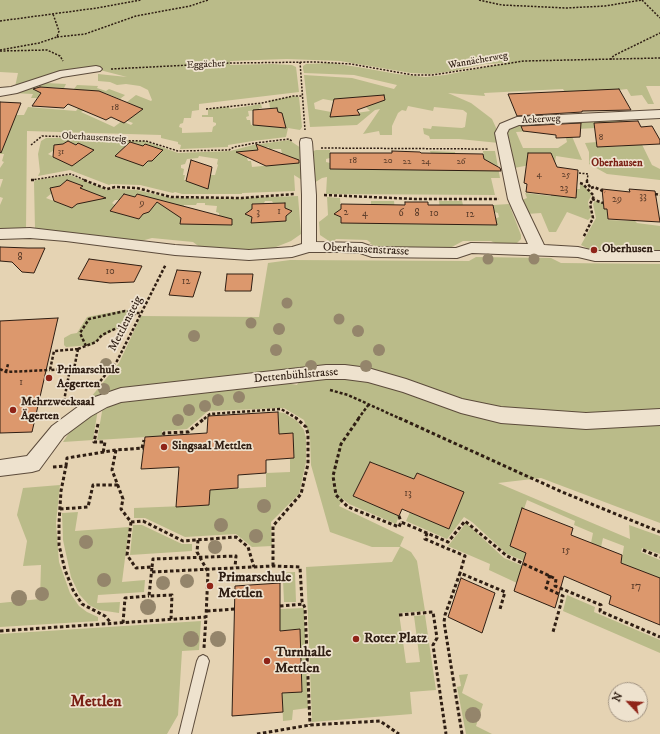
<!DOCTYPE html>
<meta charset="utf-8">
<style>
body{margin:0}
#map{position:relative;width:660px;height:734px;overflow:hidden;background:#e5d3b3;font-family:"IM FELL DW Pica",serif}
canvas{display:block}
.north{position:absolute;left:608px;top:682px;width:40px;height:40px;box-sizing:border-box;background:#eee2ce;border:1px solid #a29483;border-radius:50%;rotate:295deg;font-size:11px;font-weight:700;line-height:16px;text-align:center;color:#2f1e13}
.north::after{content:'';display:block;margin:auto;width:14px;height:18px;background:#8f2418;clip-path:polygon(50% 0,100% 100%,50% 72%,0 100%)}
</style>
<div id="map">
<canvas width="660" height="734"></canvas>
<div class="north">N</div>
</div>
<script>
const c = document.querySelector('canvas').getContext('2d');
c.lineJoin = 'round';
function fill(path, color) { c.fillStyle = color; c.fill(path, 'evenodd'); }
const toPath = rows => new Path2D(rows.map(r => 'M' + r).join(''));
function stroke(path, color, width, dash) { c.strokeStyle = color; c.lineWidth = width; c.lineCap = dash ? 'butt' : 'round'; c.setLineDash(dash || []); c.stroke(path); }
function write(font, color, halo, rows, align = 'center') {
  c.font = font + ' "IM FELL DW Pica",serif'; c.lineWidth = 3.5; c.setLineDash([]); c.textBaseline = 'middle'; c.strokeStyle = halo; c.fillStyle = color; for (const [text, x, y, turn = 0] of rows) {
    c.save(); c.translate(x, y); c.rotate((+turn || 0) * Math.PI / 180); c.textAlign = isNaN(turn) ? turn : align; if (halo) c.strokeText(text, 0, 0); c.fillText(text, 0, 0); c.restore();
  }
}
fill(toPath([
 [0,0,660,0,660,86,646,86,654,104,648,104,642,95,631,96,627,89,619,90,570,101,563,89,484,93,485,96,448,93,471,103,492,119,497,130,499,143,459,139,430,139,429,136,424,134,423,128,431,129,432,126,462,128,465,127,467,113,463,110,434,107,433,111,408,106,406,111,402,110,398,113,392,126,392,135,380,135,379,131,363,134,380,109,375,110,357,125,310,127,304,75,352,78,394,89,397,85,354,75,304,73,303,69,303,66,306,64,330,63,358,67,397,74,425,77,445,75,507,63,485,64,453,71,431,74,411,73,340,61,287,59,230,61,230,65,272,64,292,65,296,67,299,92,199,104,199,110,192,111,191,118,184,118,183,123,180,124,179,127,182,128,182,133,212,132,213,127,216,125,216,123,213,122,213,117,202,117,202,115,208,115,208,109,229,107,230,109,261,104,262,108,259,108,259,110,248,111,249,116,246,117,247,120,250,120,251,125,280,122,282,113,278,113,277,108,270,108,269,101,294,96,299,97,302,127,300,130,288,128,286,137,253,141,228,145,228,147,180,149,181,145,178,144,178,142,161,138,161,135,27,131,26,229,0,229,0,205,3,198,0,197,0,188,3,179,0,179,0,168,4,162,2,161,4,154,0,154,0,151,7,115,24,115,28,107,76,111,92,91,74,89,77,85,98,86,97,88,106,91,109,89,125,95,120,99,105,93,81,112,114,127,122,121,131,125,133,123,125,120,142,109,127,102,136,95,151,101,152,100,148,90,140,86,126,84,117,85,110,82,98,81,98,74,127,77,92,68,15,87,18,73,0,72],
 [356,97,365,100,366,107,370,111,336,116,330,116,331,112,315,109,314,103,323,99,334,101,335,99,350,99],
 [46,83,66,84,64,88,45,87,38,98,31,98,33,94,12,93],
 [621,119,624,125,632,124,652,165,660,169,660,180,607,174,589,164,589,152,585,143,597,142,600,147,624,146,614,127,577,129,576,124,578,122],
 [541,123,546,130,516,132,523,148,558,148,567,142,566,138,571,134,582,160,556,156,554,169,530,165,514,168,506,136,507,131,517,124],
 [46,138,78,138,86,141,145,141,178,153,230,151,253,145,289,140,301,148,302,180,294,175,295,191,242,193,242,194,182,194,175,192,173,193,140,185,111,184,109,185,70,170,38,176,40,172,38,154,41,141],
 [68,141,76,145,78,143,84,158,70,165,48,154],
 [134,143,143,146,155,158,152,161,149,161,143,166,128,148],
 [269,147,269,149,281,149,282,154,285,154,286,157,283,164,252,167,251,161,248,161,247,158,262,148],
 [199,156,218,159,217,164,218,165,215,175,196,175,195,180,184,180,185,175,183,175,184,169,181,168,181,165,185,164,187,159,198,158],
 [316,150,330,150,330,158,326,159,326,162,330,163,330,169,358,169,358,153,431,154,430,151,455,152,456,160,488,164,488,161,484,160,483,151,495,151,500,178,491,178,495,195,326,194,327,177,322,178,314,183,311,152],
 [70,175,107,190,115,189,137,190,171,198,243,199,247,198,298,196,301,234,291,241,271,249,251,251,201,248,193,242,152,238,141,241,35,229,34,182,36,180],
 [82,186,81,188,78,202,72,208,46,198,53,192],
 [124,194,135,197,137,194,151,209,149,212,144,212,139,219,110,211,115,205,112,203,115,200,119,200],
 [265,201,272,201,273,203,285,203,285,209,289,210,289,213,286,215,285,221,252,223,252,216,248,215,248,211,252,210,252,204,264,203],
 [197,203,205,203,205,205,217,206,216,212,219,213,219,217,213,224,180,224,181,217,178,216,178,212,183,211,184,205,196,205],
 [580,185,583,185,592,194,588,202,591,217,588,220,567,212,556,232,549,232,541,213,527,214,522,200,527,198,525,193,551,196,551,193,576,198,577,189,580,189],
 [327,197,340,198,341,211,337,212,337,215,340,216,341,223,371,223,371,201,394,201,395,211,440,211,439,201,462,201,463,205,497,218,499,217,498,213,494,212,493,205,509,204,521,235,521,239,517,243,506,245,497,244,491,241,463,241,450,248,376,247,369,243,371,243,367,240,336,239,332,243,320,235,319,222,328,215],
 [595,201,603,203,604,208,607,209,608,220,635,221,637,223,660,226,660,251,591,250,581,245,596,218,593,204],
 [476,257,551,258,561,263,660,264,660,413,601,416,486,407,350,369,89,403,91,397,119,363,141,316,259,317,268,263,290,260,469,261],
 [124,310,134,311,132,315,135,316,122,326,103,336,92,345,66,347,64,345,64,338,71,334,77,333,87,317],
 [302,377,366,379,460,409,660,420,660,523,541,478,498,483,630,539,629,525,660,536,660,554,642,548,641,552,660,560,660,578,621,563,624,546,603,538,601,547,591,543,593,533,574,525,575,521,527,500,524,509,522,508,510,546,553,563,549,571,507,554,472,522,464,517,447,539,406,521,410,512,449,529,463,492,417,473,414,479,370,462,353,496,399,516,396,524,349,504,343,499,339,506,404,537,400,546,411,552,417,561,425,611,399,613,406,663,420,662,414,616,425,615,436,690,410,692,412,714,312,722,306,567,392,562,400,547,372,547,330,532,311,465,310,437,304,420,284,408,208,411,187,429,162,431,162,436,97,440,103,406,112,402,276,381,297,385],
 [98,409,93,440,63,442,71,430],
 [278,412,284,413,297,421,304,430,306,438,306,462,299,494,271,522,272,546,252,547,236,534,185,537,145,518,134,518,134,508,209,505,210,490,266,487,266,473,290,472,290,459,294,458,293,433,279,434],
 [60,485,56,523,59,562,70,593,79,606,87,612,98,617,98,621,0,627,0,603,40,599,41,565,23,566,27,541,17,515,23,488],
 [78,512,75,531,129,527,122,582,145,580,144,592,98,595,97,603,120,602,119,613,99,610,89,605,79,594,71,577,63,540,62,513],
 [466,523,504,558,547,576,543,590,559,597,555,608,514,591,517,583,489,570,490,564,448,546],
 [133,525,142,525,182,544,192,544,192,551,130,555],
 [295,572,296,602,284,602,283,580,255,581,255,574],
 [567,595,595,607,594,612,660,640,660,653,563,611],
 [304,608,308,708,293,710,292,720,283,721,282,693,302,691,300,629,280,631,280,609],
 [201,621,199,650,182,651,178,715,167,734,0,734,0,634],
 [468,674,462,693,483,704,476,726,492,734,466,734,457,687,461,686,459,675]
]), '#babb89');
const building = toPath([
 [40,87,99,91,143,109,124,123,111,117,106,120,68,104,64,108,32,106,41,93,33,89,40,87],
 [619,89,631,110,582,111,582,112,517,116,508,94,619,89],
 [384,95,385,100,357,110,360,115,330,117,334,99,384,95],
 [0,102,21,103,1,153,0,152,0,102],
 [277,108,278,112,282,113,286,128,253,125,253,110,277,108],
 [638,121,641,127,652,126,660,140,660,144,597,147,594,123,638,121],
 [581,123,580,137,556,138,556,135,523,131,521,126,581,123],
 [68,141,76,145,78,143,94,150,72,166,53,157,54,145,63,144,68,141],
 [130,142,143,146,145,144,163,150,152,161,148,161,143,166,115,156,130,142],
 [256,144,299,160,299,163,266,166,236,152,258,150,256,144],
 [392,151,420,152,421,153,483,154,484,159,500,168,501,171,330,169,330,153,392,153,392,151],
 [528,153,551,153,557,167,578,170,576,198,526,192,527,184,524,183,528,153],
 [191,160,212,167,208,189,186,181,191,160],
 [67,180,83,186,80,188,106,198,77,204,72,208,54,201,50,188,60,186,67,180],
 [602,189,630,192,629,189,655,191,660,222,608,219,607,209,604,209,602,189],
 [124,194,135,197,137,194,232,219,232,225,180,224,181,218,157,202,149,212,143,214,139,219,110,211,124,194],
 [405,202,428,202,428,205,493,205,497,225,341,223,341,217,334,214,341,209,341,204,405,205,405,202],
 [285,203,285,208,292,211,286,216,286,221,251,223,252,217,245,214,252,209,252,204,285,203],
 [0,247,28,248,45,248,34,273,22,272,12,262,0,261,0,247],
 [89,259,142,266,134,282,110,283,78,279,89,259],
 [177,270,201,272,193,297,169,295,177,270],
 [227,274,253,274,251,291,225,291,227,274],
 [58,318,32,432,0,433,0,321,58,318],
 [278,412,279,434,293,433,294,458,266,460,266,473,238,475,238,488,210,490,209,505,176,507,179,467,141,469,145,437,207,433,208,416,278,412],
 [370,462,414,479,417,473,464,492,449,529,402,509,399,516,353,496,370,462],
 [522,508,573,528,571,535,622,555,621,563,660,578,660,625,609,604,611,596,564,576,555,608,514,591,526,553,510,546,522,508],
 [461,578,495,593,482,633,448,617,461,578],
 [280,583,280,631,300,629,302,692,282,693,283,712,232,716,235,586,280,583]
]);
fill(building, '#dc986d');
stroke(building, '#2f1e13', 1);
const lane = toPath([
 [203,655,207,657,209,661,191,734,179,734,197,661,199,657,203,655]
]);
const street = toPath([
 [96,66,100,67,102,69,100,71,62,77,17,93,0,96,0,88,11,87,60,71,96,66],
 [660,110,660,118,519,125,509,129,507,133,522,199,544,245,578,247,595,251,660,251,660,261,595,261,578,257,472,253,457,258,372,257,360,253,341,252,309,252,292,257,249,260,175,255,66,241,30,238,0,239,0,229,30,228,175,245,249,250,292,247,302,244,302,195,300,142,301,139,306,138,311,139,312,142,316,195,316,242,362,243,373,247,456,248,471,243,528,244,508,199,495,133,500,124,517,117,660,110],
 [326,365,345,365,368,368,406,379,462,399,501,407,586,413,660,409,660,425,586,429,501,423,461,413,403,392,368,382,345,379,326,379,121,402,107,407,91,416,64,436,39,470,32,472,0,476,0,460,27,456,52,426,79,406,95,397,115,390,121,388,326,365]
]);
stroke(lane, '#5c4b3b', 2);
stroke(street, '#5c4b3b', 2);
stroke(toPath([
 [479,0,502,5,566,8,605,6,642,0],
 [642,0,660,18],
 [0,21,97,8,141,0],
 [57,37,85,34,136,16,190,6,208,0],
 [0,50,39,43,57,37,59,31,53,14],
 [0,51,47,50,60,56,63,61],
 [611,60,611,58,615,55,660,33],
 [300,62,305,130],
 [111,69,230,63,316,62,351,64,413,75,432,75,524,61,660,58],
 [206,109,262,103,293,96,302,96],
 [31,145,42,136,79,137,86,140,146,141,178,151,229,150,234,147,255,143,289,139,292,141],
 [321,148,488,149],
 [579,173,588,174,587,181],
 [31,180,71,174,87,181]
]), '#2f1e13', 1.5, [2, 1.5]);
stroke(toPath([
 [31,180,34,180],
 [84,180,107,189,115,187,137,188,171,197,242,198,294,194],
 [587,180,587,183,591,188],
 [580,183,583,184,594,196,590,204,593,218,583,238],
 [591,188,594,187,605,192],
 [655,194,660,195],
 [324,195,416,199,499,199],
 [592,199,603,203],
 [86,346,80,333,89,319,125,311,135,313],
 [78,349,74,369,50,370,54,351,78,349],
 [78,349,96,342,102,335,121,326,136,313,140,313],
 [0,369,6,372,50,370],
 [6,372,8,364],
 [97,385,117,361,166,264],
 [330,390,348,395,401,419],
 [63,406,70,369],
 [204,419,210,414,281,409,298,419],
 [358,419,369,404]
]), '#2f1e13', 2.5, [3, 2]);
stroke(toPath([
 [359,418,341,444,333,476,336,495,348,507,399,527,401,522,448,542,465,521,507,556,556,579,555,586,601,605,600,611,660,637],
 [399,418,562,492,660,532],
 [98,424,94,442,105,442,103,453],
 [163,435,164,433,188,432,205,418],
 [142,448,144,440],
 [116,450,112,470,123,499,121,509,131,522,143,521,183,541,236,537,248,547,254,567],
 [66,466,67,458,116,450,143,448],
 [53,467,66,466,61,491,59,523,59,545,65,570,73,590,82,604,105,616,111,623],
 [60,509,88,507,93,485,118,485],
 [399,516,401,522],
 [131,522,127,555,136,568,152,567,149,596,172,595,171,619],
 [427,533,425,539,465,556,460,573],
 [198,540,197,552,208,572,206,617],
 [643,550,660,557],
 [273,566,273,526,301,494,308,464,308,434,306,427,296,418],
 [152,567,153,559,236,556,235,567],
 [152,572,273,566,300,567,302,601,305,608,310,725],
 [550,575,546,588,563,596,553,632],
 [280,606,304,604],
 [207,611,235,609],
 [399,615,433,612,437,638,433,645,446,734],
 [123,623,125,598,149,596],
 [0,631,206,617,204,648],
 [257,734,310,725,380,721,399,734],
 [462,734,444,622,445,615,460,573,505,592,500,609]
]), '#2f1e13', 3, [3.5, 2.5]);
fill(lane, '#eee2ce');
fill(street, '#eee2ce');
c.fillStyle = '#94856b';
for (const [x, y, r] of [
 [488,259,5.5],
 [534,259,5.5],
 [287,303,5.5],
 [339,319,5.5],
 [251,323,5.5],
 [279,329,6],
 [358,331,6],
 [194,336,6],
 [276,350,6],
 [379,350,6],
 [106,364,6],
 [311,366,6],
 [366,366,6],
 [104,389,6],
 [239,397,6],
 [218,400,6],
 [205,406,6],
 [189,410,6],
 [178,420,6],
 [264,506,7],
 [221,525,7],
 [256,536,7],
 [86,542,7],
 [215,547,7],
 [104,580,7],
 [187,581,7],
 [163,583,7],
 [42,594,7],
 [19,598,8],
 [148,607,8],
 [191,639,8],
 [218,639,8],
 [473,715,8]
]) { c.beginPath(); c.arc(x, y, r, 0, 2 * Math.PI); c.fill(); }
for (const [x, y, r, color] of [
 [594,250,4,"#8f2418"],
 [49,378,4,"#8f2418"],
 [13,410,4,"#8f2418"],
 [164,447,4,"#8f2418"],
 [210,586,4,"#8f2418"],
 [356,639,4,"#8f2418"],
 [267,661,4,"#8f2418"]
]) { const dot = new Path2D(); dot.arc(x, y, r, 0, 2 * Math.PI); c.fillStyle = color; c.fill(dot); stroke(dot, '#eee2ce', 1.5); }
write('9px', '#5a3c2a', null, [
 ["18",115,108],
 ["8",601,138],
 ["31",61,152],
 ["18",353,161],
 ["20",388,161],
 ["22",407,162],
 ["24",426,162],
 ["26",461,162],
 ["4",539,175],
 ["25",566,175]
]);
write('10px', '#2f1e13', '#eee2ce', [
 ["Wannächerweg",478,61,-10],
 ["Eggächer",206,65,-3],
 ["Ackerweg",541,120,-3],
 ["Oberhausensteig",94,138,3]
]);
write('10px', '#5a3c2a', null, [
 ["23",564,189],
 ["33",643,197],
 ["29",617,200],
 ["9",142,204],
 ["1",279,212],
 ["3",258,213],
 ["2",346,213],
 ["4",365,214],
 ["6",401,214],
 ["8",417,214],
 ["10",434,214],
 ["12",470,215],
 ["8",20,258],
 ["10",110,272],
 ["12",186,282],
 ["1",21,383],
 ["13",408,494],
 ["15",566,551]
]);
write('bold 11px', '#7a1f14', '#eee2ce', [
 ["Oberhausen",617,164]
]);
write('12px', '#2f1e13', '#eee2ce', [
 ["Oberhausenstrasse",366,250,3],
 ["Mettlensteig",126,324,-63],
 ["Dettenbühlstrasse",296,376,-5]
]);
write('bold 12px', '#2f1e13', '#eee2ce', [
 ["Oberhusen",602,250],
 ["Primarschule",57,371],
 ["Aegerten",57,385],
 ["Mehrzwecksaal",21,403],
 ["Ägerten",21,417],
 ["Singsaal Mettlen",172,447]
], 'left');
write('12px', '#5a3c2a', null, [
 ["17",636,587]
]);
write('bold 14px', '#2f1e13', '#eee2ce', [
 ["Primarschule",218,578],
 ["Mettlen",218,594],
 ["Roter Platz",364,639],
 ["Turnhalle",275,653],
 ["Mettlen",275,669]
], 'left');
write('bold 16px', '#7a1f14', '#eee2ce', [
 ["Mettlen",96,703]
]);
</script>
